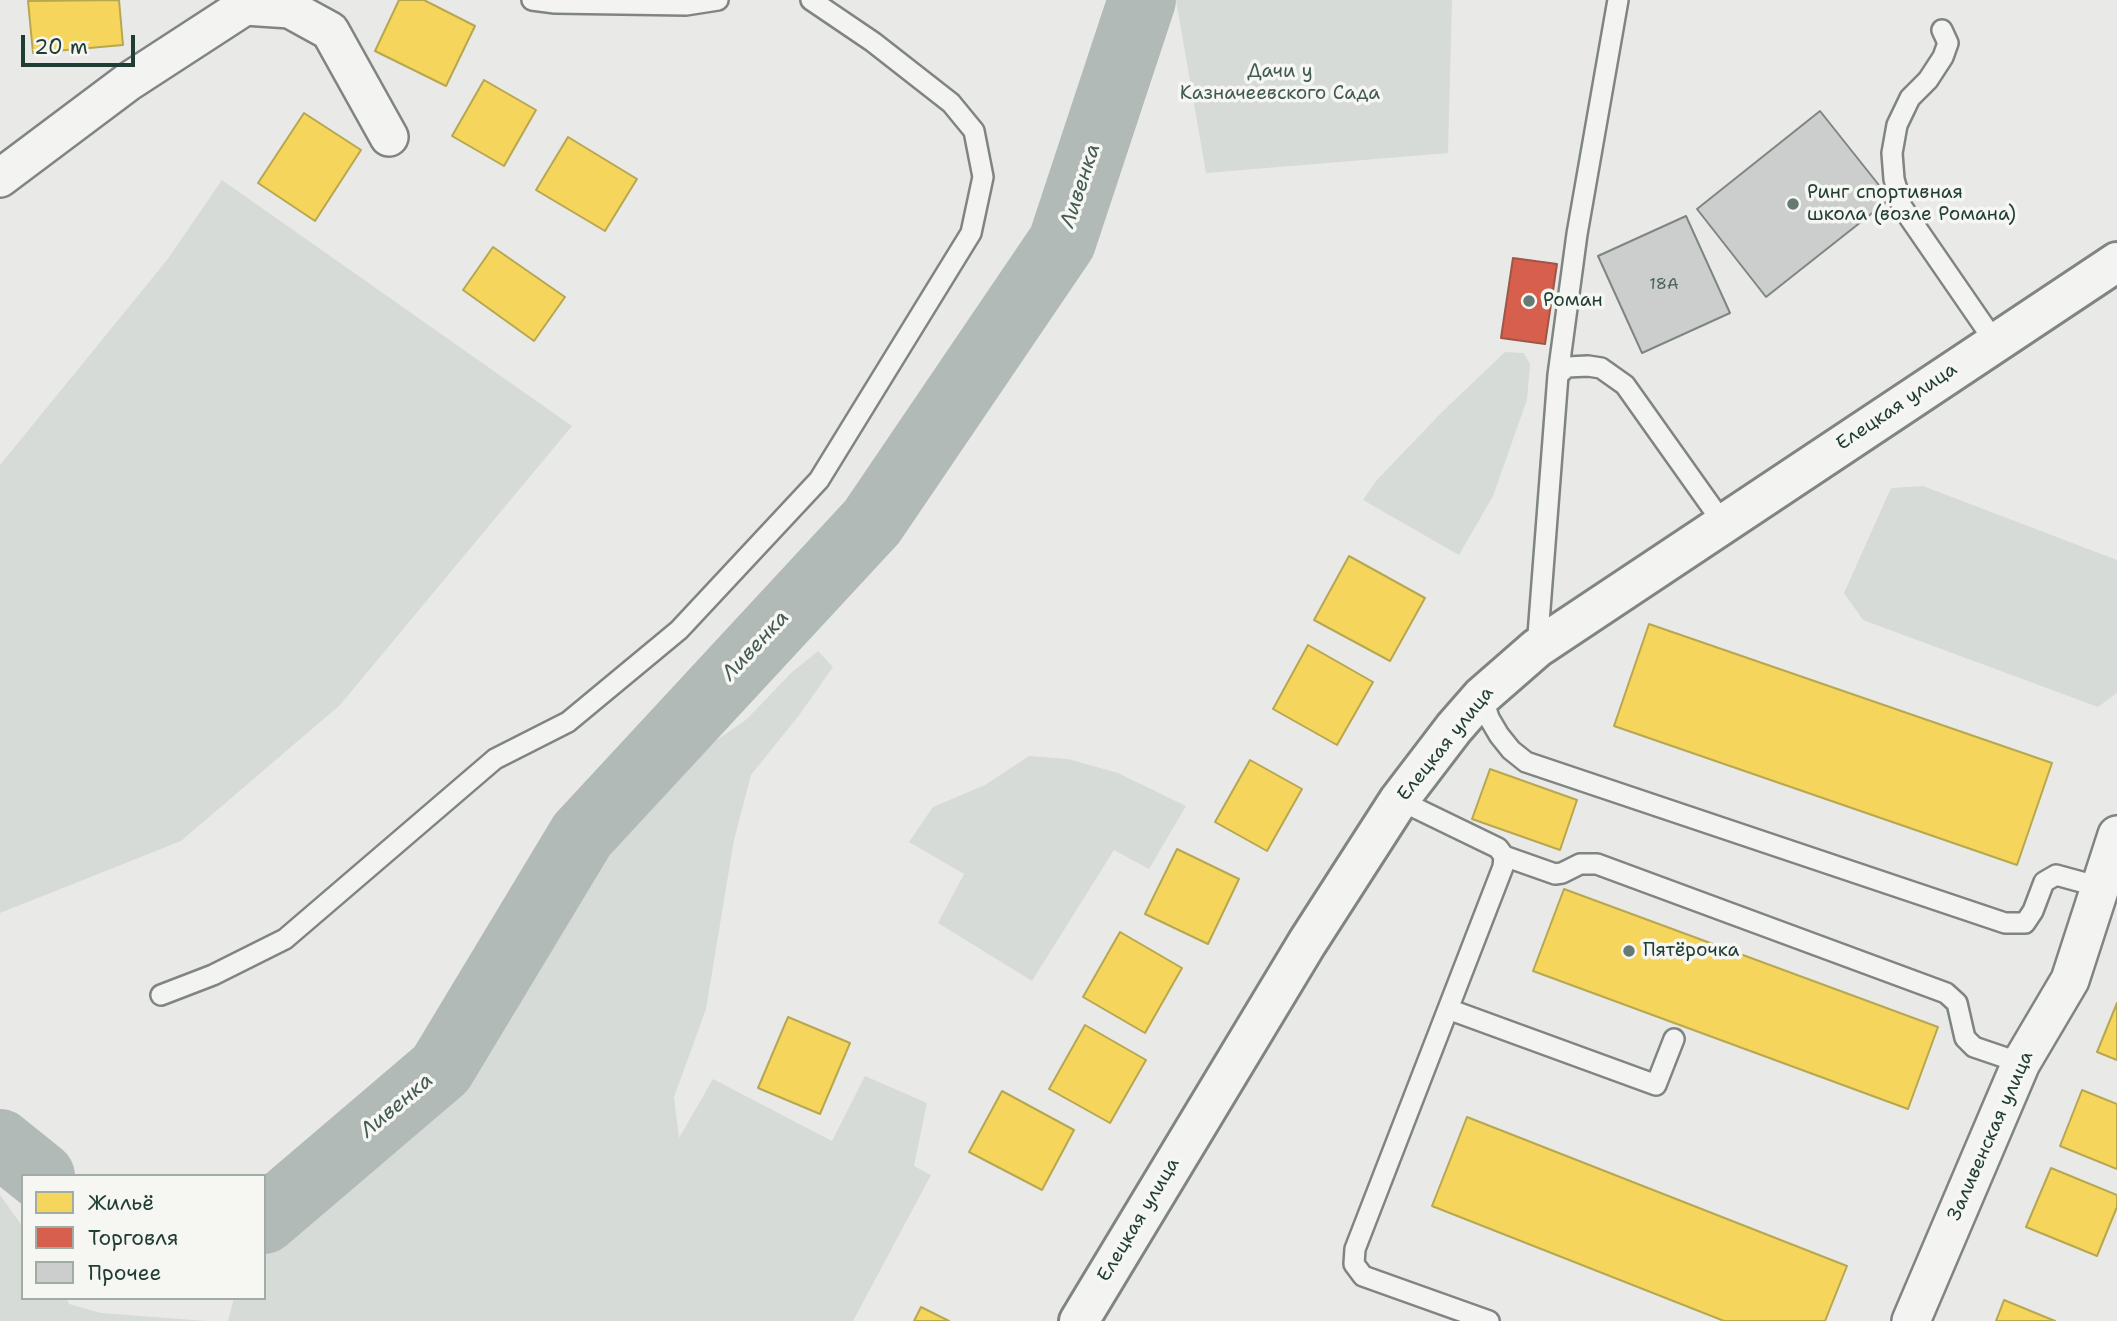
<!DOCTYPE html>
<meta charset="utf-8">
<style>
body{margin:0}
#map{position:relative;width:2117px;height:1321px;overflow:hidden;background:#e9eae8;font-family:"Shantell Sans",sans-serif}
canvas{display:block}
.legend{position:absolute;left:21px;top:1174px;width:245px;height:126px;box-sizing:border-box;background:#f6f6f2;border:2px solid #a0aca6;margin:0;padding:9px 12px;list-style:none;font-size:21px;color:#1f3d34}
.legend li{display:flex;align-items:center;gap:14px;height:35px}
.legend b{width:35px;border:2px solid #a0aca6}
.scale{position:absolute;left:21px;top:35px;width:114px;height:32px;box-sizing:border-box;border:4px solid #1f3d34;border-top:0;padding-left:9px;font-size:21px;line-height:24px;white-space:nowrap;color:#1f3d34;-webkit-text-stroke:5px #f6f6f2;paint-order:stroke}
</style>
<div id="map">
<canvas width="2117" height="1321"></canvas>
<ul class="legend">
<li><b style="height:19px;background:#f6d55c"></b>Жильё</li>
<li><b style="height:19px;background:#d6604d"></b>Торговля</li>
<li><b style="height:19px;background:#cbcecc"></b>Прочее</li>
</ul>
<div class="scale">20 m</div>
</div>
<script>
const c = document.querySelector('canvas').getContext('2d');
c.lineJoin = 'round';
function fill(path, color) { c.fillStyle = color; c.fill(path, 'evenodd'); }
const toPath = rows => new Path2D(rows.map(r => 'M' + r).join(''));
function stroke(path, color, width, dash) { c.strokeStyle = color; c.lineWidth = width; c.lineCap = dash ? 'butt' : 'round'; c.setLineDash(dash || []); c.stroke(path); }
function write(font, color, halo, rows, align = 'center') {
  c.font = font + ' "Shantell Sans",sans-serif'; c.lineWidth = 7; c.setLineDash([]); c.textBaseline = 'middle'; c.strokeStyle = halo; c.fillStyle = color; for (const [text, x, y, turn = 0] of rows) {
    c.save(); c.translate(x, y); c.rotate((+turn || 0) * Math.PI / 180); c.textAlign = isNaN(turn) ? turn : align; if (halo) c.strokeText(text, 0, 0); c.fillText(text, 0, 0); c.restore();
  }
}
fill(toPath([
 [1176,0,1452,0,1448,153,1206,173],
 [222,180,572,426,340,705,181,841,0,913,0,465,167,260],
 [1505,352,1524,353,1530,364,1527,400,1493,496,1459,555,1363,500,1376,481,1442,412],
 [1923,486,2117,560,2117,693,2098,707,1863,620,1844,593,1891,488],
 [818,651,833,667,800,714,751,775,734,840,706,1009,674,1097,679,1138,713,1079,832,1141,865,1076,927,1103,914,1166,931,1175,853,1321,228,1321,234,1298,264,1298,264,1252,402,1120,458,1073,536,942,652,780,704,749,747,719,791,673],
 [1029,756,1068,759,1118,773,1186,806,1149,869,1114,850,1032,981,938,923,964,874,909,842,933,807,985,785],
 [0,1195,23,1227,23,1298,67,1298,69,1304,101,1313,207,1321,0,1321]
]), '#d6dbd7');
const homes = toPath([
 [119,0,123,45,33,53,28,1,119,0],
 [399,0,424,0,475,26,446,86,375,51,399,0],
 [484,80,536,110,504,166,452,136,484,80],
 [304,113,361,150,315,221,258,183,304,113],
 [568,137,637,179,605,231,536,190,568,137],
 [493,247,565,297,534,341,463,290,493,247],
 [1349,556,1425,598,1390,661,1314,620,1349,556],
 [1649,624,2052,763,2017,865,1614,726,1649,624],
 [1308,645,1373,682,1337,745,1273,709,1308,645],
 [1250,760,1302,789,1267,851,1215,822,1250,760],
 [1490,769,1577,800,1560,850,1472,819,1490,769],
 [1177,849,1239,879,1208,944,1145,914,1177,849],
 [1564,889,1938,1027,1908,1109,1533,971,1564,889],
 [1120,932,1182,968,1145,1033,1083,997,1120,932],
 [2117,1003,2117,1060,2097,1052,2117,1003],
 [788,1017,850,1043,820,1114,758,1088,788,1017],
 [1085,1025,1146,1060,1110,1123,1049,1089,1085,1025],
 [2082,1090,2117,1104,2117,1169,2060,1146,2082,1090],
 [1002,1091,1074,1130,1042,1190,969,1152,1002,1091],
 [1467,1117,1847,1266,1825,1321,1724,1321,1432,1206,1467,1117],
 [2051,1168,2117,1195,2117,1207,2097,1256,2026,1227,2051,1168],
 [2004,1300,2055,1321,1996,1321,2004,1300],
 [921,1307,949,1321,914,1321,921,1307]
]);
fill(homes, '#f6d55c');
stroke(homes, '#b6a750', 2);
const shops = toPath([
 [1513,258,1557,264,1545,344,1501,338,1513,258]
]);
fill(shops, '#d6604d');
stroke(shops, '#9f5646', 2);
stroke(toPath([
 [0,1143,41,1176],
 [264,1220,441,1069,582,835,872,522,1062,242,1142,0]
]), '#b1bab6', 68);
const building = toPath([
 [1820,111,1890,199,1766,297,1697,209,1820,111],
 [1686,216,1730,313,1642,353,1598,256,1686,216]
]);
fill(building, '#cbcecc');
stroke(building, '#7f8583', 2);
const lane = toPath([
 [532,0,555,3,686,5,718,0],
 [1942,30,1948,43,1943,57,1928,80,1910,98,1897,125,1892,153,1894,179,1902,207,1995,342],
 [1558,375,1567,367,1588,366,1601,368,1625,385,1723,523],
 [1537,648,1558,375,1577,234,1618,0],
 [1482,696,1489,718,1499,735,1511,750,1526,762,2005,923,2025,923,2033,911,2044,882,2056,875,2100,887],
 [1399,800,1498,848,1504,856,1503,867,1355,1249,1354,1264,1363,1276,1489,1321],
 [1504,856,1555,874,1562,873,1580,864,1597,864,1946,993,1957,1003,1965,1038,1974,1047,2021,1063],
 [161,995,213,975,285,939,495,759,568,722,679,630,819,480,971,233,983,177,974,131,951,103,873,42,811,0],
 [1448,1009,1656,1085,1674,1039]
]);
const street = toPath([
 [0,178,128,82,245,6,290,9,330,31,389,137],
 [1911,1321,2021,1063,2070,980,2117,835]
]);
const secondary = toPath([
 [1079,1321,1307,943,1399,800,1454,728,1482,696,1537,648,2117,262]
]);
stroke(lane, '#7f8583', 24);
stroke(street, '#7f8583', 42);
stroke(secondary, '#7f8583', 44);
stroke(lane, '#f3f3f1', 19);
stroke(street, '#f3f3f1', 37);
stroke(secondary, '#f3f3f1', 38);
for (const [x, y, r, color] of [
 [1793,204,7,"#667a73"],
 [1529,301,7,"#667a73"],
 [1629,951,7,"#667a73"]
]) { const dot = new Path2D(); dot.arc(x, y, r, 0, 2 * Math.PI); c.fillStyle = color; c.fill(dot); stroke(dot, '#f6f6f2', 2.5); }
write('16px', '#4a615a', null, [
 ["18А",1664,285]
]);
write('19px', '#415a52', '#f6f6f2', [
 ["Дачи у",1280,72],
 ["Казначеевского Сада",1280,94]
]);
write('19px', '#1f3d34', '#f6f6f2', [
 ["Ринг спортивная",1807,193],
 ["школа (возле Романа)",1807,215],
 ["Роман",1543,301],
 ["Пятёрочка",1643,951]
], 'left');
write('19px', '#1f3d34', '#f6f6f2', [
 ["Елецкая улица",1897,407,-34],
 ["Елецкая улица",1446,744,-51],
 ["Заливенская улица",1991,1136,-66],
 ["Елецкая улица",1139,1220,-59]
]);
write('italic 21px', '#445c54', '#f6f6f2', [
 ["Ливенка",1081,186,-72],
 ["Ливенка",756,646,-47],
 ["Ливенка",397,1106,-40]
]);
</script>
